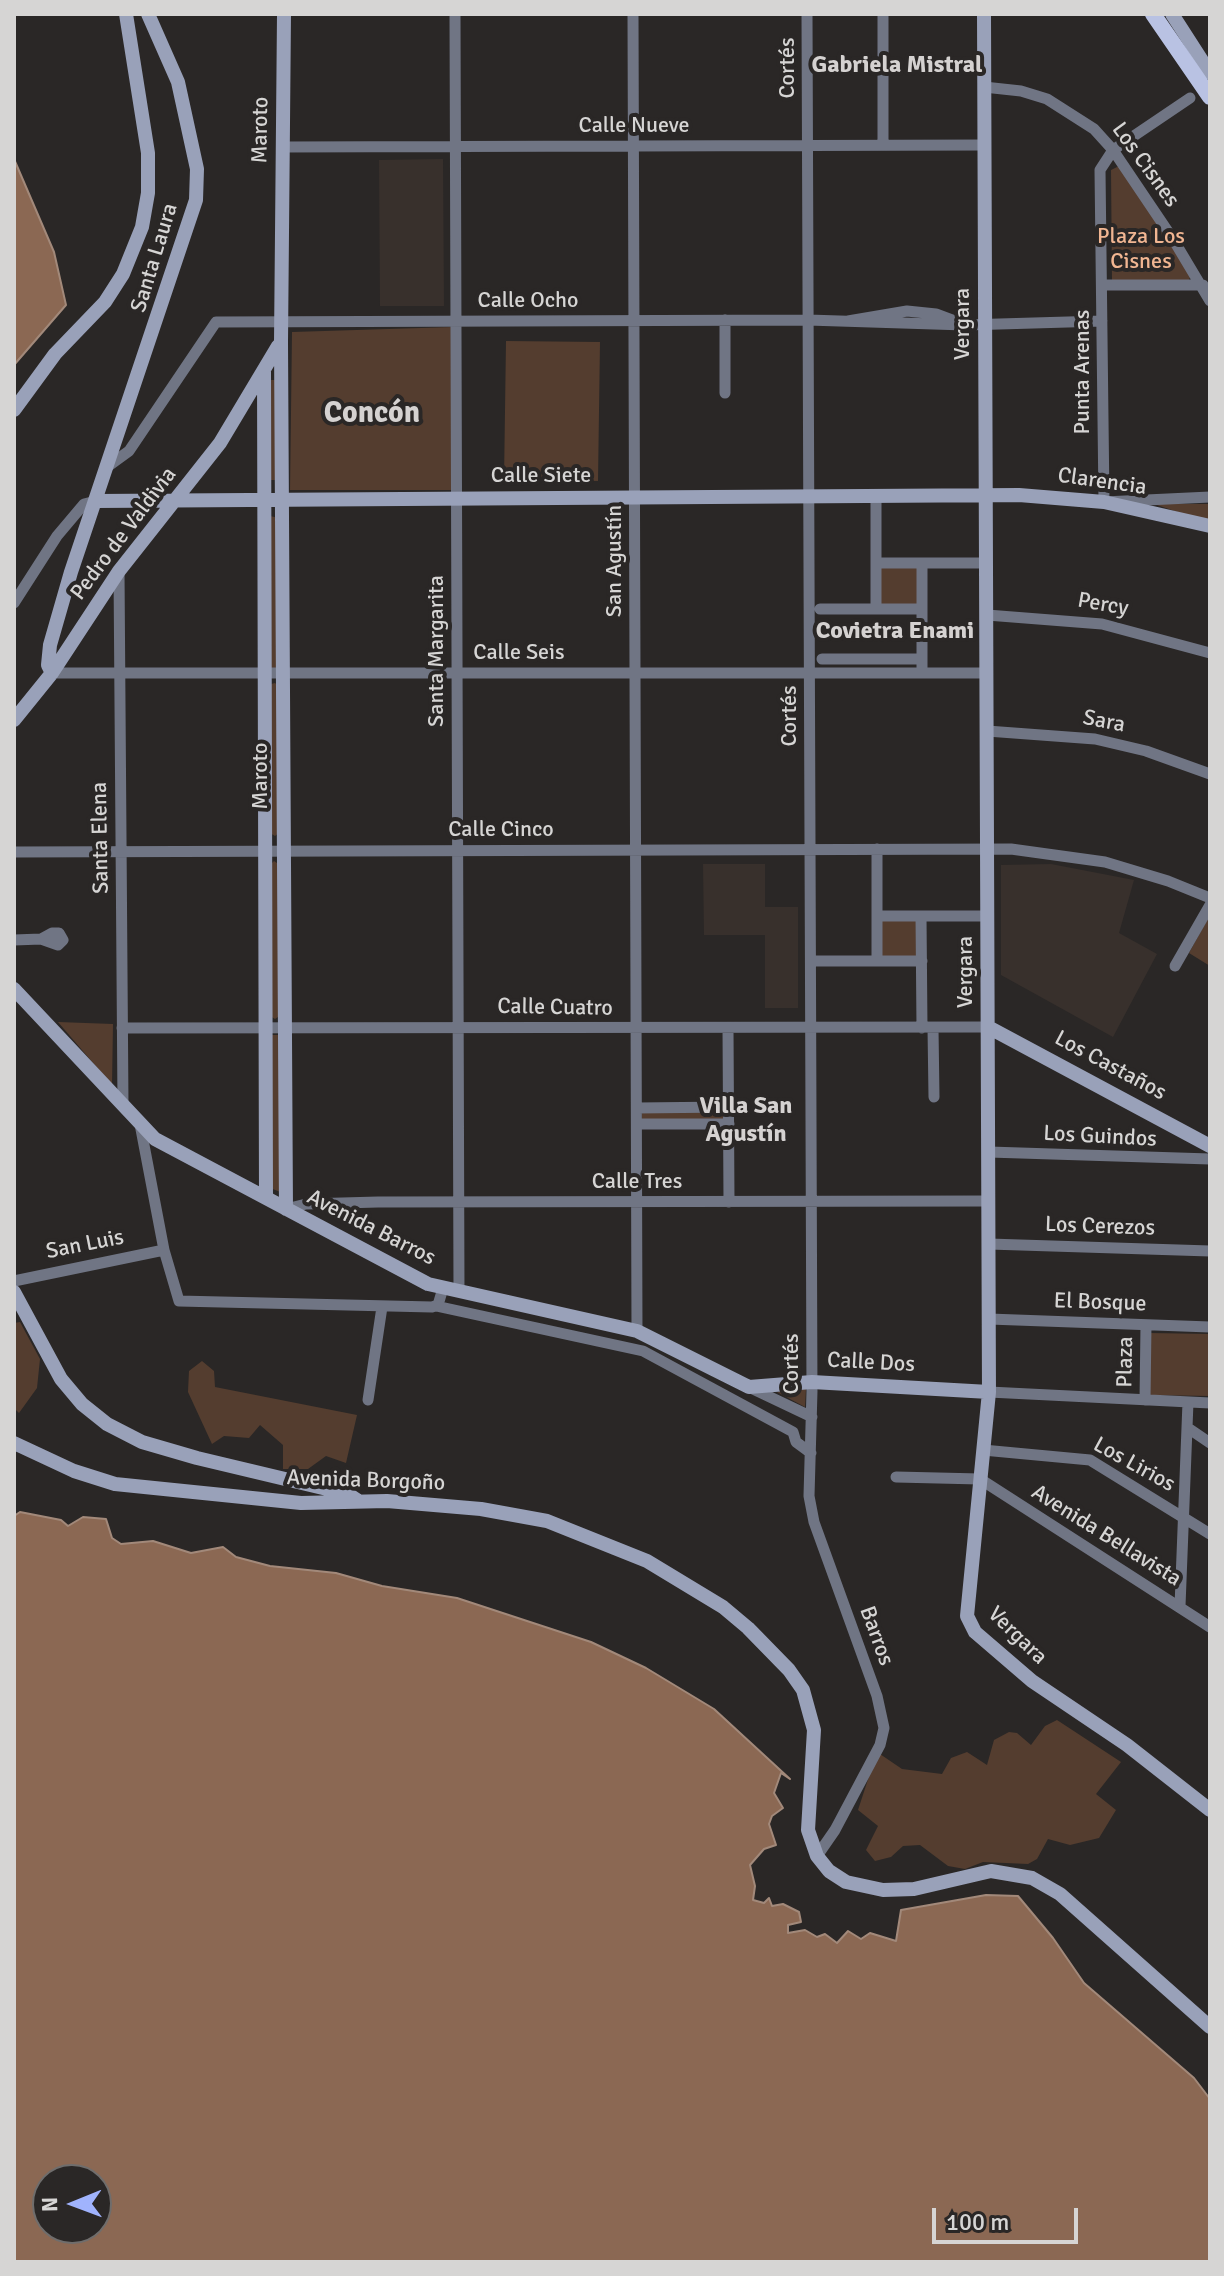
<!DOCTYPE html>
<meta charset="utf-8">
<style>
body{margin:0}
#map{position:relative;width:1224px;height:2276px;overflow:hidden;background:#2a2726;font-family:Signika,sans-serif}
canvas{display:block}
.frame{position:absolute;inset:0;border:16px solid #d6d5d4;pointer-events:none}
.north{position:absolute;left:32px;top:2164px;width:80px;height:80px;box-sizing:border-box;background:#2a2726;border:2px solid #6f6d6c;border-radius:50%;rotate:269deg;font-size:22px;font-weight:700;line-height:32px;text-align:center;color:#d6d5d4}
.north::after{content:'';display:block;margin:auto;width:28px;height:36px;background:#a0b3fd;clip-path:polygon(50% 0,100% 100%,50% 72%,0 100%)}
.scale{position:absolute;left:932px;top:2208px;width:146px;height:36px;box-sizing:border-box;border:4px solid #d6d5d4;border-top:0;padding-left:10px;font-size:24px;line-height:28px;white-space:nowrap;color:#d6d5d4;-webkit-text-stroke:6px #2a2726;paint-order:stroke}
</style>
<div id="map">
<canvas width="1224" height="2276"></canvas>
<div class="frame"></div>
<div class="north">N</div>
<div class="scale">100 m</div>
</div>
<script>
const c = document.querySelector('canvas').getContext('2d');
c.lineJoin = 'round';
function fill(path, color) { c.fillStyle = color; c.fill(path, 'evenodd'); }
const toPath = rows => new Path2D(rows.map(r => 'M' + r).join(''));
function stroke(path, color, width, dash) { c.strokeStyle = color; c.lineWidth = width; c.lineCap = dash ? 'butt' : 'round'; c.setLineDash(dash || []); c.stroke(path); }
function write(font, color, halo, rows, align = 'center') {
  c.font = font + ' Signika,sans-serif'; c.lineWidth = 8; c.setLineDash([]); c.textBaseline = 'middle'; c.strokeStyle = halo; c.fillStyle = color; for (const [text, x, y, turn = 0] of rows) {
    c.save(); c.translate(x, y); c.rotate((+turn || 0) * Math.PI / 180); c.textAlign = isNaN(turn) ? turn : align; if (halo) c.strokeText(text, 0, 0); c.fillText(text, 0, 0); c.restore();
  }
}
fill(toPath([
 [443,159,444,306,380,306,379,160],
 [703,864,765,864,765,907,798,907,798,1008,765,1008,765,935,704,935],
 [1051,864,1134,880,1119,933,1157,954,1113,1037,1001,975,1001,865]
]), '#38302c');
fill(toPath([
 [1121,165,1192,273,1188,282,1112,281,1111,170],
 [453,327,453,490,290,490,292,332],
 [506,341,600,342,598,481,504,480],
 [270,380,276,380,278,480,270,480],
 [1154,504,1210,504,1210,523],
 [270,516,279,518,280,669,271,672],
 [917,567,917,605,881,604,881,568],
 [275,683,278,686,280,832,275,836,270,833,271,684],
 [274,861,280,865,281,1015,275,1019,270,1016,270,865],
 [1210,915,1210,966,1189,953],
 [882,920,918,921,918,957,882,956],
 [58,1022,113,1024,112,1085],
 [270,1035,281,1035,283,1193,270,1188],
 [725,1109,725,1121,642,1121,642,1110],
 [20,1322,40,1359,37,1388,19,1413,14,1408,14,1323],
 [1149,1333,1210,1334,1210,1396,1148,1395],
 [202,1361,214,1371,215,1387,357,1415,346,1463,326,1456,308,1469,283,1469,283,1445,260,1425,249,1438,224,1436,212,1444,188,1392,189,1371],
 [806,1389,805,1407,777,1392],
 [1057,1720,1121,1762,1096,1794,1116,1810,1099,1838,1070,1845,1048,1839,1037,1859,1028,1864,983,1862,965,1869,948,1866,920,1845,903,1846,891,1857,875,1861,866,1850,878,1826,858,1810,877,1752,902,1769,942,1774,951,1758,967,1752,987,1765,994,1740,1009,1732,1017,1733,1031,1745,1045,1726]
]), '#543d2f');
const water = toPath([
 [14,159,54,252,66,305,14,365,14,159],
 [20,1512,61,1520,68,1526,83,1517,106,1519,112,1538,121,1544,153,1541,191,1553,223,1547,236,1557,270,1566,336,1573,382,1586,457,1598,591,1642,646,1668,714,1709,790,1779,781,1773,774,1793,783,1808,772,1816,769,1824,776,1845,764,1849,750,1865,755,1886,753,1900,764,1903,769,1898,772,1906,783,1904,799,1912,801,1922,788,1925,788,1933,805,1930,817,1937,825,1934,837,1943,848,1931,861,1939,870,1933,896,1941,901,1910,986,1895,1018,1896,1053,1938,1084,1983,1194,2078,1210,2099,1210,2262,14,2262,14,1516,20,1512],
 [96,2180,96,2228,48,2228,48,2180,96,2180]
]);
fill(water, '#8b6853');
stroke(water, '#a2897a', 2);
stroke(toPath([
 [455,14,459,1289],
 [633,14,637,1331],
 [807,14,812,1391,809,1496,814,1522,877,1696,884,1728,880,1745,835,1830,817,1856],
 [883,14,883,145],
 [984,87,1021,91,1047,99,1094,129,1113,150,1173,239,1210,301],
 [1190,98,1113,150,1100,170,1104,502,1210,497],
 [283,147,985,145],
 [1102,285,1203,285],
 [725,320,725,393],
 [848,321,907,311,936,314,960,323],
 [107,467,129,451,216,322,808,320,965,325,1102,321],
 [876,497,876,609],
 [876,563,986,563],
 [922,563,922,673],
 [119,571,123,1104],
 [14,603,57,536,84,504,96,501],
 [820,609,922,609],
 [987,615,1102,624,1210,653],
 [822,659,922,659],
 [52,673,987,673],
 [987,731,1095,739,1146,751,1210,774],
 [877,849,877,961],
 [14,852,1011,849,1105,862,1168,881,1210,898],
 [877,916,988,916],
 [921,916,922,1028],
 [14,940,41,939,58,945,63,940,59,933,52,933,41,939],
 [811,961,922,961],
 [1175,966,1210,905],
 [122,1028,988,1027],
 [728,1028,729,1202],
 [933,1028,934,1097],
 [637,1108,728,1107],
 [140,1124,164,1250,179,1301,432,1307,438,1305,443,1288],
 [637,1124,729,1124],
 [989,1152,1210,1159],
 [286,1209,306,1204,378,1202,989,1201],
 [989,1244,1210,1251],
 [14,1281,164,1250],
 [436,1306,643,1351,793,1432,796,1442,811,1453],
 [989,1319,1210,1327],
 [751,1388,812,1417],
 [989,1392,1210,1403],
 [368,1400,382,1307],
 [1145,1400,1146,1325],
 [1188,1428,1210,1443],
 [983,1450,1090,1460,1210,1534],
 [896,1477,980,1479,1210,1627],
 [1180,1606,1188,1402]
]), '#707584', 11);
stroke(toPath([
 [284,14,281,342,286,1209],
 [984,14,989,1392,967,1616,975,1632,1032,1681,1127,1745,1210,1810],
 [1172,14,1210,73],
 [264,372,266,1198],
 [14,410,55,354,105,302,123,274,142,227,148,193,148,153,126,14],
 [96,501,1019,495,1104,502,1210,526],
 [52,673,48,665,50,645,71,572,196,200,197,169,178,82,148,14],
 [14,720,52,673,119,571,220,443,278,346],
 [14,989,155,1139,428,1284,637,1331,749,1387,812,1382,989,1392],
 [988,1027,1210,1146],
 [14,1292,61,1379,82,1404,107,1424,142,1442,197,1458,348,1494,357,1500],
 [14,1443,74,1471,115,1484,301,1503,387,1501,481,1509,547,1521,647,1561,723,1607,748,1628,789,1670,803,1690,814,1730,808,1830,817,1856,829,1871,846,1882,883,1890,914,1889,991,1871,1032,1878,1060,1894,1210,2027]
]), '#99a1b9', 14);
stroke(toPath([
 [1153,14,1210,97]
]), '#b9c2e3', 16);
write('22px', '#d6d5d4', '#2a2726', [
 ["Cortés",788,68,-90],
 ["Calle Nueve",634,126],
 ["Maroto",261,130,-89],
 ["Los Cisnes",1145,165,54],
 ["Santa Laura",155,258,-73],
 ["Calle Ocho",528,301],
 ["Vergara",963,324,-90],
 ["Punta Arenas",1083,372,-90],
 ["Calle Siete",541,476],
 ["Clarencia",1102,482,8],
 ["Pedro de Valdivia",124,534,-53],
 ["San Agustín",615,561,-90],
 ["Percy",1103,605,10],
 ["Santa Margarita",437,651,-90],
 ["Calle Seis",519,653],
 ["Cortés",790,716,-90],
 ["Sara",1104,722,11],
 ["Maroto",261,776,-90],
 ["Calle Cinco",501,830],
 ["Santa Elena",101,838,-91],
 ["Vergara",966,972,-90],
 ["Calle Cuatro",555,1008,1],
 ["Los Castaños",1110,1066,28],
 ["Los Guindos",1100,1137,3],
 ["Calle Tres",637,1182],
 ["Los Cerezos",1100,1227,2],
 ["Avenida Barros",371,1228,27],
 ["San Luis",85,1245,-11],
 ["El Bosque",1100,1303,2],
 ["Plaza",1126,1362,-89],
 ["Calle Dos",871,1363,3],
 ["Cortés",792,1364,-90],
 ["Los Lirios",1134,1465,29],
 ["Avenida Borgoño",366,1481,2],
 ["Avenida Bellavista",1106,1536,32],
 ["Barros",876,1636,70],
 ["Vergara",1017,1636,44]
]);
write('22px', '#f1b692', '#2a2726', [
 ["Plaza Los",1141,237],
 ["Cisnes",1141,262]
]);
write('bold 24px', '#d5d2d1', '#2a2726', [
 ["Gabriela Mistral",897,66],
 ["Covietra Enami",895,632],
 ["Villa San",746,1107],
 ["Agustín",746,1135]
]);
write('bold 30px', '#d5d2d1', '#2a2726', [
 ["Concón",372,414]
]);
</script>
